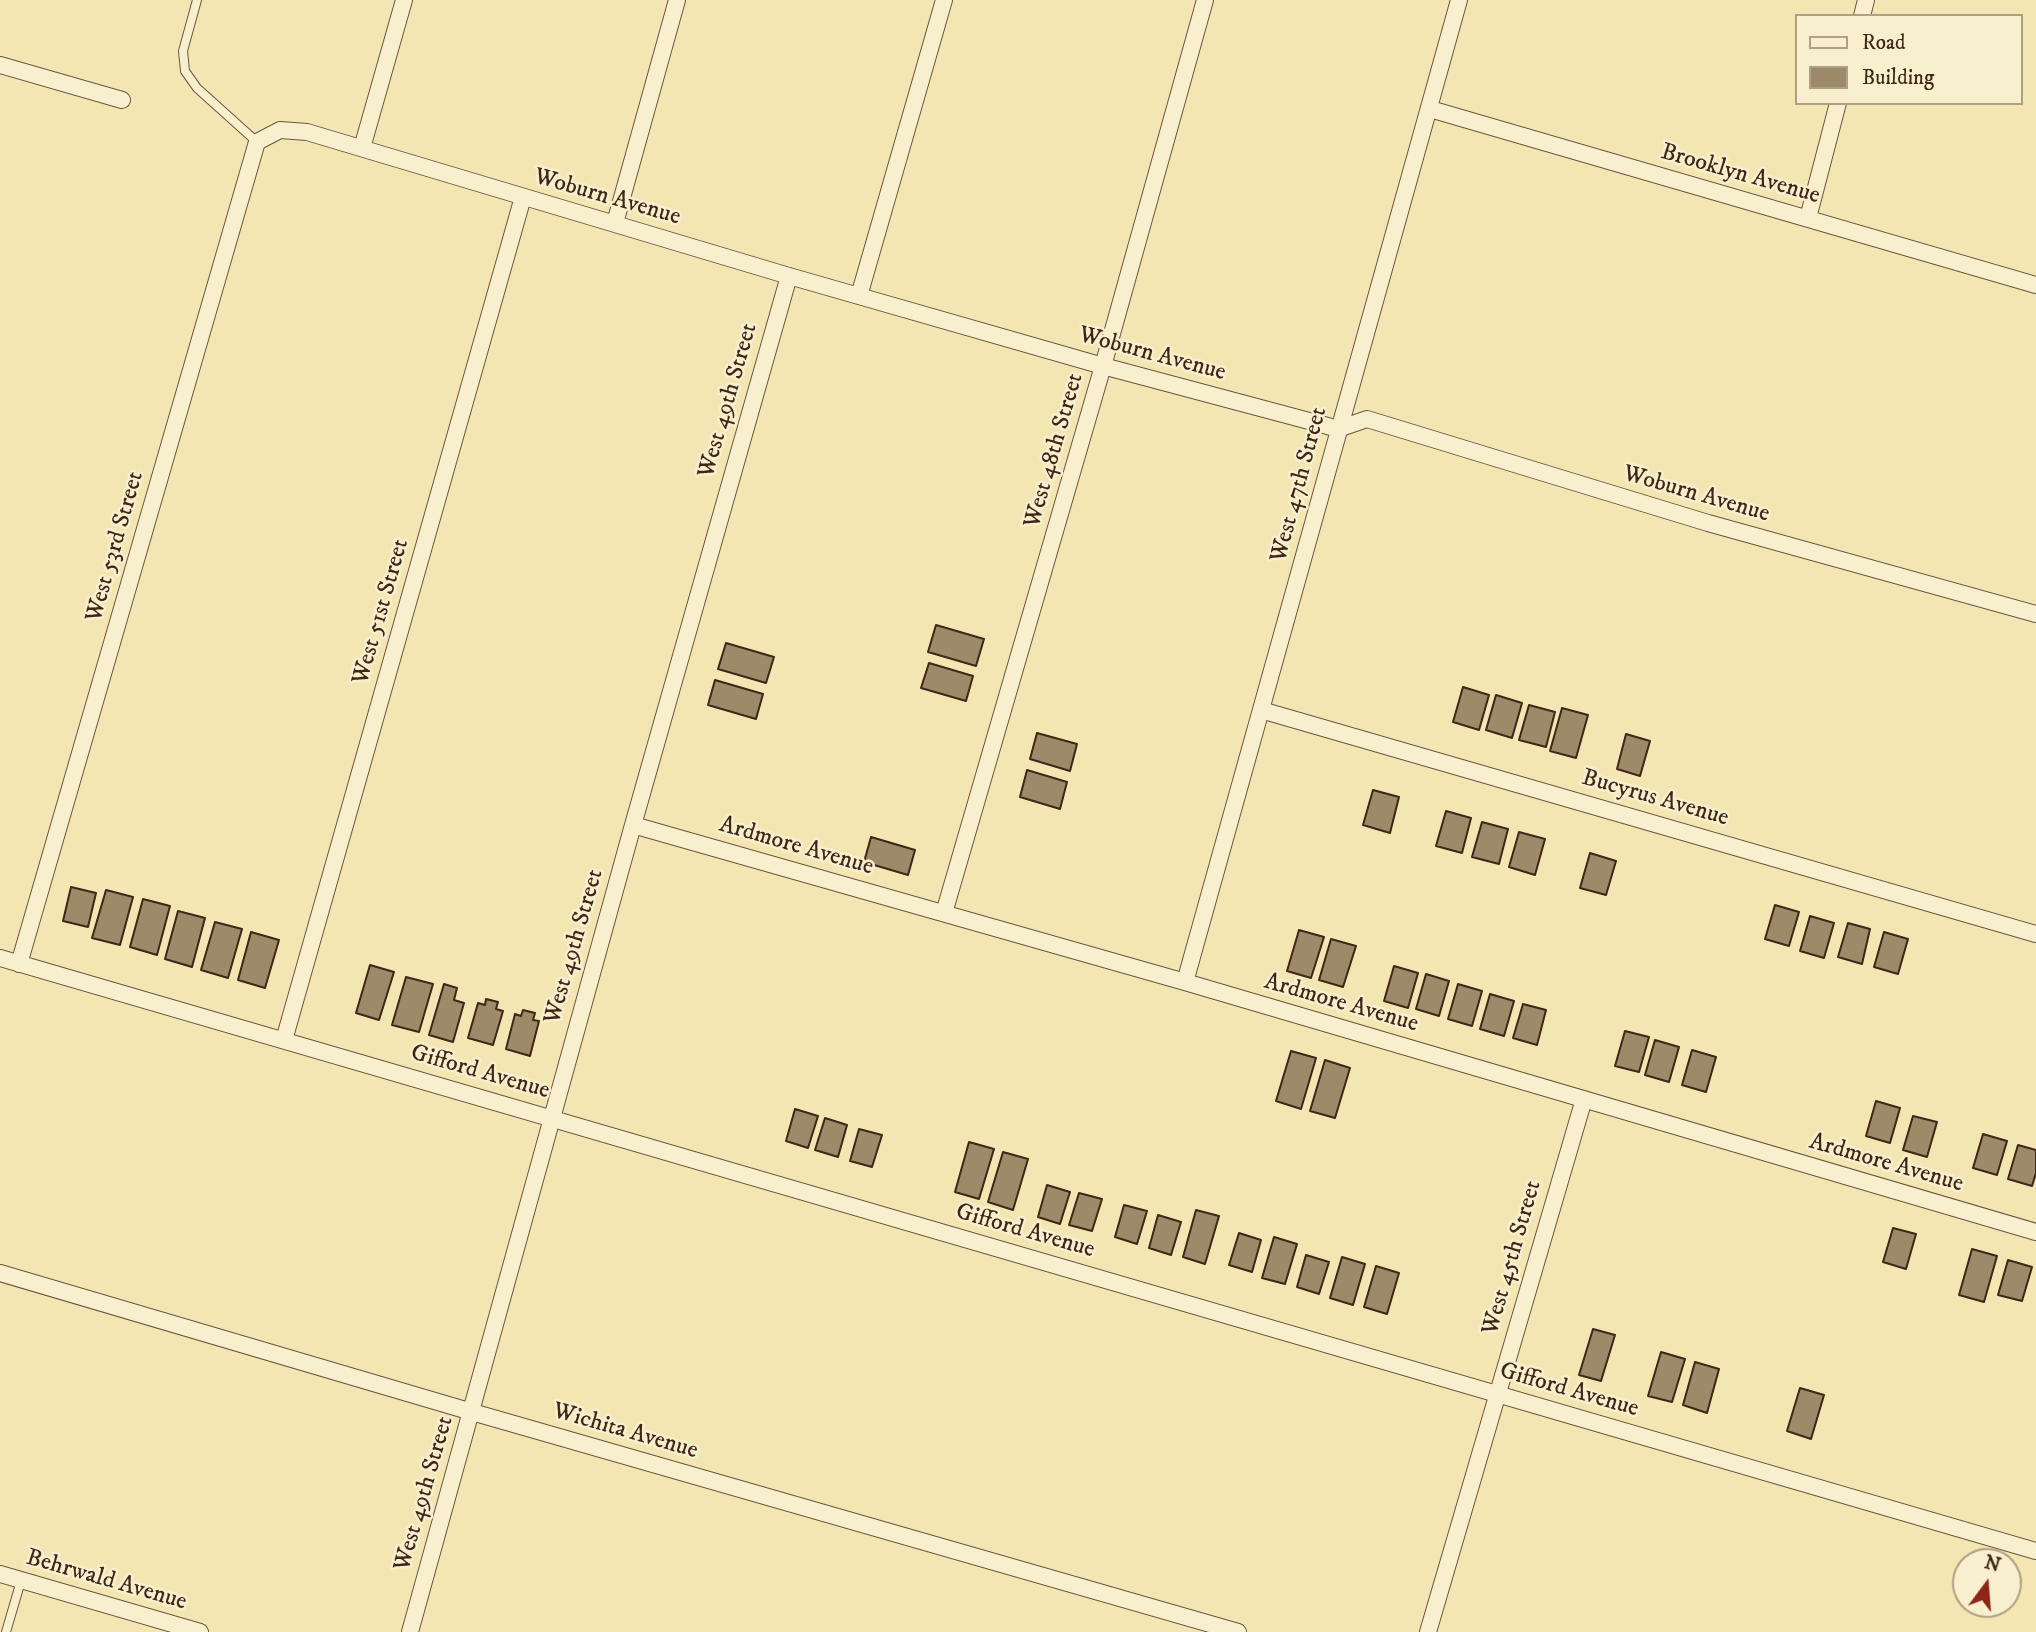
<!DOCTYPE html>
<style>
body{margin:0}
#map{position:relative;width:2036px;height:1632px;overflow:hidden;background:#f4e6b3;font-family:"IM FELL DW Pica",serif}
canvas{display:block}
.legend{position:absolute;left:1795px;top:14px;width:228px;height:91px;box-sizing:border-box;background:#f8efce;border:2px solid #ae9f85;margin:0;padding:9px 12px;list-style:none;font-size:21px;color:#3f2617}
.legend li{display:flex;align-items:center;gap:14px;height:35px}
.legend b{width:35px;border:2px solid #ae9f85}
.north{position:absolute;left:1952px;top:1548px;width:70px;height:70px;box-sizing:border-box;background:#f8efce;border:2px solid #ae9f85;border-radius:50%;rotate:16deg;font-size:19px;font-weight:700;line-height:28px;text-align:center;color:#3f2617}
.north::after{content:'';display:block;margin:auto;width:24px;height:32px;background:#8f2418;clip-path:polygon(50% 0,100% 100%,50% 72%,0 100%)}
</style>
<div id="map">
<canvas width="2036" height="1632"></canvas>
<ul class="legend">
<li><b style="height:9px;background:#f8efce"></b>Road</li>
<li><b style="height:19px;background:#9d8a68"></b>Building</li>
</ul>
<div class="north">N</div>
</div>
<script>
const c = document.querySelector('canvas').getContext('2d');
c.lineJoin = 'round';
function fill(path, color) { c.fillStyle = color; c.fill(path, 'evenodd'); }
const toPath = rows => new Path2D(rows.map(r => 'M' + r).join(''));
function stroke(path, color, width, dash) { c.strokeStyle = color; c.lineWidth = width; c.lineCap = dash ? 'butt' : 'round'; c.setLineDash(dash || []); c.stroke(path); }
function write(font, color, halo, rows, align = 'center') {
  c.font = font + ' "IM FELL DW Pica",serif'; c.lineWidth = 5; c.setLineDash([]); c.textBaseline = 'middle'; c.strokeStyle = halo; c.fillStyle = color; for (const [text, x, y, turn = 0] of rows) {
    c.save(); c.translate(x, y); c.rotate((+turn || 0) * Math.PI / 180); c.textAlign = isNaN(turn) ? turn : align; if (halo) c.strokeText(text, 0, 0); c.fillText(text, 0, 0); c.restore();
  }
}
const building = toPath([
 [936,625,984,639,976,666,928,652,936,625],
 [726,643,774,657,766,683,718,669,726,643],
 [929,663,973,676,966,701,921,688,929,663],
 [715,680,763,694,756,719,708,705,715,680],
 [1463,687,1489,695,1479,730,1453,722,1463,687],
 [1496,695,1522,703,1512,738,1486,730,1496,695],
 [1529,705,1555,712,1546,747,1519,740,1529,705],
 [1562,708,1588,715,1576,758,1550,751,1562,708],
 [1037,733,1077,744,1070,771,1030,759,1037,733],
 [1626,734,1650,741,1640,776,1617,769,1626,734],
 [1027,770,1067,782,1060,809,1020,797,1027,770],
 [1373,790,1399,797,1390,833,1363,825,1373,790],
 [1446,811,1471,818,1462,853,1436,846,1446,811],
 [1482,822,1508,829,1499,864,1472,857,1482,822],
 [1519,832,1545,839,1535,875,1509,867,1519,832],
 [871,837,915,850,908,875,864,862,871,837],
 [1590,853,1616,861,1606,895,1580,888,1590,853],
 [71,887,96,893,88,927,63,921,71,887],
 [106,890,133,897,120,945,92,938,106,890],
 [143,899,170,906,157,955,130,947,143,899],
 [1775,905,1799,912,1789,946,1765,939,1775,905],
 [178,911,205,918,192,967,165,959,178,911],
 [1810,916,1834,923,1824,958,1800,951,1810,916],
 [215,922,242,929,228,978,201,970,215,922],
 [1848,923,1870,929,1862,964,1838,957,1848,923],
 [1299,930,1324,937,1311,978,1287,971,1299,930],
 [251,932,279,940,265,988,238,980,251,932],
 [1884,932,1908,939,1898,974,1874,967,1884,932],
 [1331,939,1356,946,1343,987,1319,980,1331,939],
 [370,965,394,972,379,1020,356,1013,370,965],
 [1394,966,1418,973,1408,1008,1384,1001,1394,966],
 [1426,974,1449,981,1439,1016,1416,1009,1426,974],
 [406,977,433,984,419,1032,392,1025,406,977],
 [444,984,457,988,454,1000,464,1003,453,1042,429,1035,444,984],
 [1458,984,1482,991,1472,1026,1448,1019,1458,984],
 [1490,994,1514,1001,1504,1036,1480,1029,1490,994],
 [486,999,498,1002,496,1009,503,1011,493,1045,468,1038,478,1003,485,1005,486,999],
 [1523,1004,1546,1010,1537,1045,1513,1038,1523,1004],
 [523,1010,535,1013,533,1020,539,1021,530,1056,506,1049,515,1014,521,1016,523,1010],
 [1625,1031,1649,1037,1639,1072,1615,1066,1625,1031],
 [1655,1040,1679,1047,1669,1082,1645,1075,1655,1040],
 [1692,1050,1716,1057,1706,1092,1682,1085,1692,1050],
 [1291,1051,1316,1058,1301,1109,1276,1101,1291,1051],
 [1325,1060,1350,1068,1335,1118,1310,1111,1325,1060],
 [1876,1101,1900,1108,1890,1143,1866,1136,1876,1101],
 [795,1109,818,1116,808,1148,786,1141,795,1109],
 [1913,1116,1937,1122,1927,1157,1903,1150,1913,1116],
 [825,1118,847,1125,838,1157,815,1150,825,1118],
 [859,1129,882,1135,872,1167,850,1161,859,1129],
 [1983,1134,2007,1141,1997,1175,1973,1168,1983,1134],
 [969,1142,994,1149,979,1199,955,1192,969,1142],
 [2018,1145,2036,1150,2036,1173,2032,1186,2008,1179,2018,1145],
 [1003,1152,1028,1159,1013,1210,988,1202,1003,1152],
 [1047,1185,1070,1192,1060,1224,1038,1217,1047,1185],
 [1079,1193,1102,1199,1092,1231,1069,1225,1079,1193],
 [1124,1205,1147,1211,1137,1244,1115,1237,1124,1205],
 [1196,1210,1219,1216,1205,1264,1183,1257,1196,1210],
 [1158,1215,1181,1222,1171,1255,1149,1248,1158,1215],
 [1893,1228,1916,1234,1906,1269,1883,1262,1893,1228],
 [1239,1233,1261,1240,1252,1272,1229,1265,1239,1233],
 [1274,1237,1297,1244,1285,1284,1262,1278,1274,1237],
 [1972,1249,1997,1256,1984,1302,1959,1295,1972,1249],
 [1306,1255,1329,1262,1319,1294,1297,1287,1306,1255],
 [1342,1257,1365,1264,1353,1305,1330,1298,1342,1257],
 [2008,1260,2032,1267,2022,1301,1998,1295,2008,1260],
 [1376,1266,1399,1273,1387,1314,1364,1307,1376,1266],
 [1593,1329,1615,1335,1601,1381,1579,1375,1593,1329],
 [1661,1352,1685,1359,1672,1402,1648,1396,1661,1352],
 [1695,1362,1719,1369,1707,1413,1683,1405,1695,1362],
 [1800,1388,1824,1395,1811,1439,1787,1431,1800,1388]
]);
fill(building, '#9d8a68');
stroke(building, '#3f2617', 2);
const service = toPath([
 [197,0,183,51,185,71,197,88,257,142],
 [6,1632,21,1581]
]);
const minor = toPath([
 [1862,16,1866,0],
 [0,65,122,100],
 [1430,109,2036,285],
 [362,148,404,0],
 [1808,218,1838,103],
 [615,223,677,0],
 [859,296,944,0],
 [1261,710,2036,934],
 [633,825,1185,982,2036,1232],
 [944,913,1103,366,1205,0],
 [0,958,2036,1551],
 [19,964,257,142,280,130,307,132,789,276,1103,366,1324,425,1338,429,1367,419,1708,523,2036,614],
 [1185,982,1459,0],
 [284,1040,523,197],
 [0,1273,472,1412,1238,1632],
 [0,1574,200,1632],
 [410,1632,633,825,789,276],
 [1428,1632,1584,1099]
]);
stroke(service, '#6c563e', 10);
stroke(minor, '#6c563e', 18);
stroke(service, '#f8efce', 8);
stroke(minor, '#f8efce', 16);
write('24px', '#3f2617', '#f8efce', [
 ["Brooklyn Avenue",1740,175,16],
 ["Woburn Avenue",607,198,16],
 ["Woburn Avenue",1152,355,15],
 ["West 49th Street",729,401,-74],
 ["West 48th Street",1055,451,-74],
 ["West 47th Street",1300,485,-75],
 ["Woburn Avenue",1696,495,16],
 ["West 53rd Street",116,547,-74],
 ["West 51st Street",382,612,-74],
 ["Bucyrus Avenue",1655,799,16],
 ["Ardmore Avenue",796,847,16],
 ["West 49th Street",575,947,-74],
 ["Ardmore Avenue",1341,1004,16],
 ["Gifford Avenue",480,1073,16],
 ["Ardmore Avenue",1886,1164,16],
 ["Gifford Avenue",1025,1232,16],
 ["West 45th Street",1513,1258,-74],
 ["Gifford Avenue",1569,1391,16],
 ["Wichita Avenue",625,1432,16],
 ["West 49th Street",425,1494,-74],
 ["Behrwald Avenue",106,1581,16]
]);
</script>
